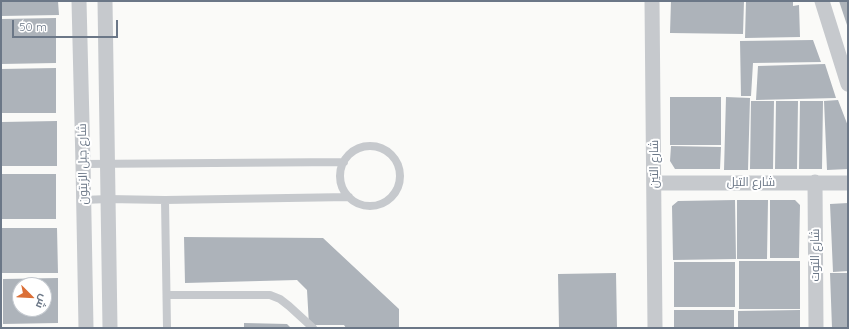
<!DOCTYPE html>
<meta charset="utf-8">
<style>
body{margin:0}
#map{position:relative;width:849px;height:329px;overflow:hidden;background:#fafaf8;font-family:Quicksand,Cairo,sans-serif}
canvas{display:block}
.frame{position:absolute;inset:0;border:2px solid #6b7787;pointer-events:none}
.north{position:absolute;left:12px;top:277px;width:40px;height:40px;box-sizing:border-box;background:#fff;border:1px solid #c4c9cf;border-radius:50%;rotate:114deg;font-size:11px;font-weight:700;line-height:16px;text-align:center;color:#6b7787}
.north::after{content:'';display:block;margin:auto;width:14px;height:18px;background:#db6f37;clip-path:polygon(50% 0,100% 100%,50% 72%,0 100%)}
.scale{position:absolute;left:12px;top:20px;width:106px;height:18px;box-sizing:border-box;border:2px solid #6b7787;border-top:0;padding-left:5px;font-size:12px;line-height:14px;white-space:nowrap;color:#6b7787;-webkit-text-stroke:3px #fff;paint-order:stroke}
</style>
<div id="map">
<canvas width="849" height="329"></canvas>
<div class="frame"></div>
<div class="north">ش</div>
<div class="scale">50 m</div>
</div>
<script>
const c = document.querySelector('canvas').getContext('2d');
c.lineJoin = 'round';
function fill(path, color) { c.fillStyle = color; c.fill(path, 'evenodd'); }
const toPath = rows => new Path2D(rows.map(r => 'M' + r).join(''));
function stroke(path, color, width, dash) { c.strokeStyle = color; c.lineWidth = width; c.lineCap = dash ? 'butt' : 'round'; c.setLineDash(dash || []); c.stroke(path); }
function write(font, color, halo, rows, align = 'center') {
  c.font = font + ' Quicksand,Cairo,sans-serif'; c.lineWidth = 4; c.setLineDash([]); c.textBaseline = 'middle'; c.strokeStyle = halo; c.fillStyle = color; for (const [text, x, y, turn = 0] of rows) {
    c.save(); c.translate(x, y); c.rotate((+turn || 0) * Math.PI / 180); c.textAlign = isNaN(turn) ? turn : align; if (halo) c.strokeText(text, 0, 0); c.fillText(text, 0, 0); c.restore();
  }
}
fill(toPath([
 [1,1,58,1,59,15,1,16],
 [671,1,744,1,743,34,670,33],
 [746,1,793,1,793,6,799,5,800,37,745,38],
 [839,1,848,1,848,28],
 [56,18,56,63,1,64,1,19],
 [813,40,821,62,753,63,751,96,741,96,740,41],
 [825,64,836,98,756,100,758,66],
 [56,68,56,113,1,113,1,69],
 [670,97,721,97,721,145,670,145],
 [726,97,750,98,748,170,724,170],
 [838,100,848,126,848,169,827,170,824,101],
 [751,101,774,101,773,169,750,169],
 [776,101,798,101,797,169,775,169],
 [800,101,823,101,822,169,799,169],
 [57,121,57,166,2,166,2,122],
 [671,146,721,147,720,169,675,169,670,161],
 [1,174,56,174,56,219,1,219],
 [735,200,736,259,673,260,672,206,678,201],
 [737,200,768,200,767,259,737,259],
 [770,200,795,200,800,205,799,258,770,258],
 [848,203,848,271,833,272,830,204],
 [2,228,57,228,58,273,2,273],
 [184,237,323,238,399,309,399,328,346,328,344,325,309,325,307,290,297,280,185,283],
 [739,261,800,261,800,309,739,309],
 [674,262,735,262,735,307,674,307],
 [616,273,617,328,559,328,558,274],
 [830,273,848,273,848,328,832,328],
 [58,278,58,323,3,324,3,279],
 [20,285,44,285,44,309,20,309],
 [674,310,734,310,734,328,674,328],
 [800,310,800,328,738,328,738,311],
 [244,323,287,324,291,328,244,328]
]), '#adb3ba');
stroke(toPath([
 '340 176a30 30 0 1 1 60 0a30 30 0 1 1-60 0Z',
 [83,164,344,162],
 [83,200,108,199,165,200,349,197],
 [165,200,167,328],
 [167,295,270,295,280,299,289,306,313,328]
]), '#c6c9cd', 8);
stroke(toPath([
 [79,1,83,164,86,328],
 [105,1,110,328],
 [652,1,655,328],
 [822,1,848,84],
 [815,182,816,328],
 [654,183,848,183]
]), '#c6c9cd', 15);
write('12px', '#6b7787', '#fff', [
 ["شارع جبل الزيتون",83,164,-91],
 ["شارع التين",654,164,-90],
 ["شارع التيل",751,182],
 ["شارع التوت",815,255,-90]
]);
</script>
